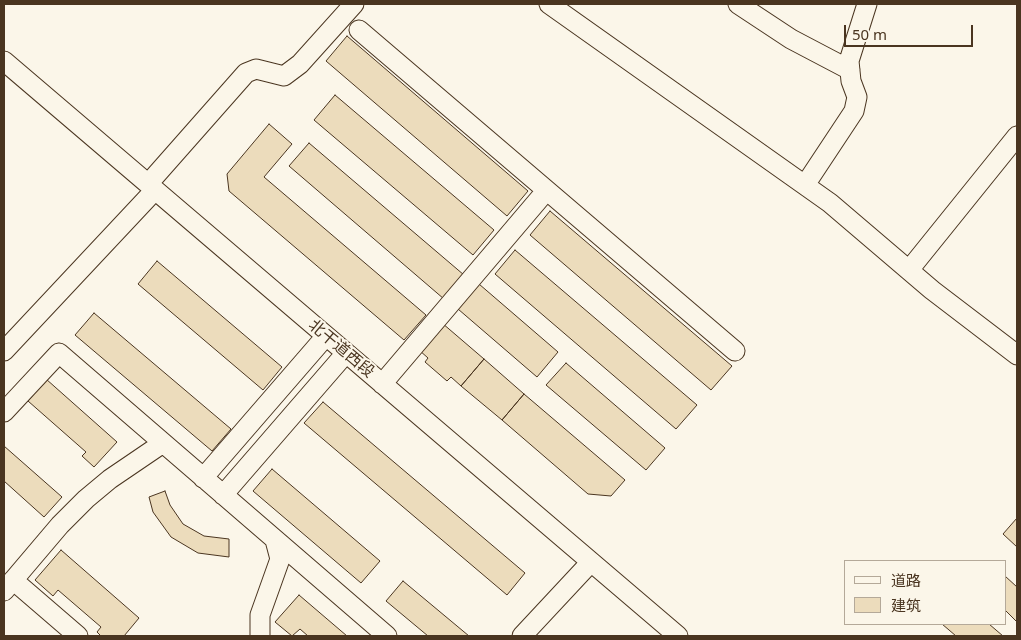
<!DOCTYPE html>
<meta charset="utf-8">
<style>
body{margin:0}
#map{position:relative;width:1021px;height:640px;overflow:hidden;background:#fbf6e9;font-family:"Noto Sans","Noto Sans SC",sans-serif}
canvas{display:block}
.frame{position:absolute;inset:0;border:5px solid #4a3520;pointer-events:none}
.legend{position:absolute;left:844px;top:560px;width:162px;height:65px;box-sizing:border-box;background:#fbf6e9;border:1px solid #b4a999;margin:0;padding:6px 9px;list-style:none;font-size:15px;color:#4a3520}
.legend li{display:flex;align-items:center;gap:10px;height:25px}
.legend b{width:25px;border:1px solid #b4a999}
.scale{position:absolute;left:844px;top:25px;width:129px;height:22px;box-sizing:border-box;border:2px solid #4a3520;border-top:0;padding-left:6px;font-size:15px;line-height:18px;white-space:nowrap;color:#4a3520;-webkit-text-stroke:4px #fbf6e9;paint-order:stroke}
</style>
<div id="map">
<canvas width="1021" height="640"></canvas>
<div class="frame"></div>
<ul class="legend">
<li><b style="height:6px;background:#fbf6e9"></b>道路</li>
<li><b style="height:14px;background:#ecdcbc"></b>建筑</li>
</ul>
<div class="scale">50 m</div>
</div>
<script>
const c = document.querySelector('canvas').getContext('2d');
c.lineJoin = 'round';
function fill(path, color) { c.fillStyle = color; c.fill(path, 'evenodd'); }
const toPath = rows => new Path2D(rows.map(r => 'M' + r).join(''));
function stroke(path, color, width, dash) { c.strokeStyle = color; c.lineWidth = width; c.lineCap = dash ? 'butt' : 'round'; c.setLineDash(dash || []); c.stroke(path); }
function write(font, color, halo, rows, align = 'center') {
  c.font = font + ' "Noto Sans","Noto Sans SC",sans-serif'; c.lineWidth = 4; c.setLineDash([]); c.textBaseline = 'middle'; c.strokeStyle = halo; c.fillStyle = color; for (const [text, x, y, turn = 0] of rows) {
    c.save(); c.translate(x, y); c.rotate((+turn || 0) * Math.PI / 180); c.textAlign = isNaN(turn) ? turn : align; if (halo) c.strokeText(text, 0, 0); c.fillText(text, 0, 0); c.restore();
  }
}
const building = toPath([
 [347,36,528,191,507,216,326,61,347,36],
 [335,95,494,230,473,255,314,120,335,95],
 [269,124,292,144,264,177,426,315,404,340,229,191,227,174,269,124],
 [309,143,464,275,444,299,289,166,309,143],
 [550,211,732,366,711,390,530,235,550,211],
 [515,250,697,405,676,429,495,274,515,250],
 [157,261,282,367,263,390,138,284,157,261],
 [479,284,558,352,537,377,458,309,479,284],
 [94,313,231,429,212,451,75,335,94,313],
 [442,323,484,359,461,386,451,377,447,381,425,362,428,358,419,350,442,323],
 [484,359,524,394,502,420,461,386,484,359],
 [566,363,665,448,646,470,546,385,566,363],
 [46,379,117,442,94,467,82,456,86,452,28,401,46,379],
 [524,394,625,480,611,496,588,494,502,420,524,394],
 [323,402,525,573,507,595,304,423,323,402],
 [4,446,62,497,44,517,4,481,4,446],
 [272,469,380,561,361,583,253,491,272,469],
 [165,491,170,505,183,524,204,536,229,539,229,557,198,553,171,537,153,512,149,497,165,491],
 [1017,518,1017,547,1003,534,1017,518],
 [61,550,139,618,124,636,101,636,97,632,101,627,58,590,53,596,35,580,61,550],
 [1005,576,1017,587,1017,622,1005,610,1005,576],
 [403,581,469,636,428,636,386,601,403,581],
 [299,595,347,636,308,636,300,629,292,636,275,622,299,595],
 [942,624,989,624,1003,636,956,636,942,624]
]);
fill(building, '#ecdcbc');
stroke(building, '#4a3520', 1);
const minor = toPath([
 [549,4,830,203,932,290,1017,355],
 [738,4,791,39,850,70],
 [359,30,735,351],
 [4,61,678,636],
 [148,184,246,73,256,69,284,76,300,64,354,4],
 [805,185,854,111,857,97,851,81,849,61,867,4],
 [909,270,1017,136],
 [4,351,155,190],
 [382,384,546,191],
 [4,412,59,353,387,636],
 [203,478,326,336],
 [223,495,346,353],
 [13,580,78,636],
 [4,591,60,525,86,499,110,479,163,443],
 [260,636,260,615,280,559,275,540],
 [522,636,591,562]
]);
stroke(minor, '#4a3520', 21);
stroke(minor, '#fbf6e9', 19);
write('16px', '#4a3520', '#fbf6e9', [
 ["北干道西段",341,349,40]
]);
</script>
